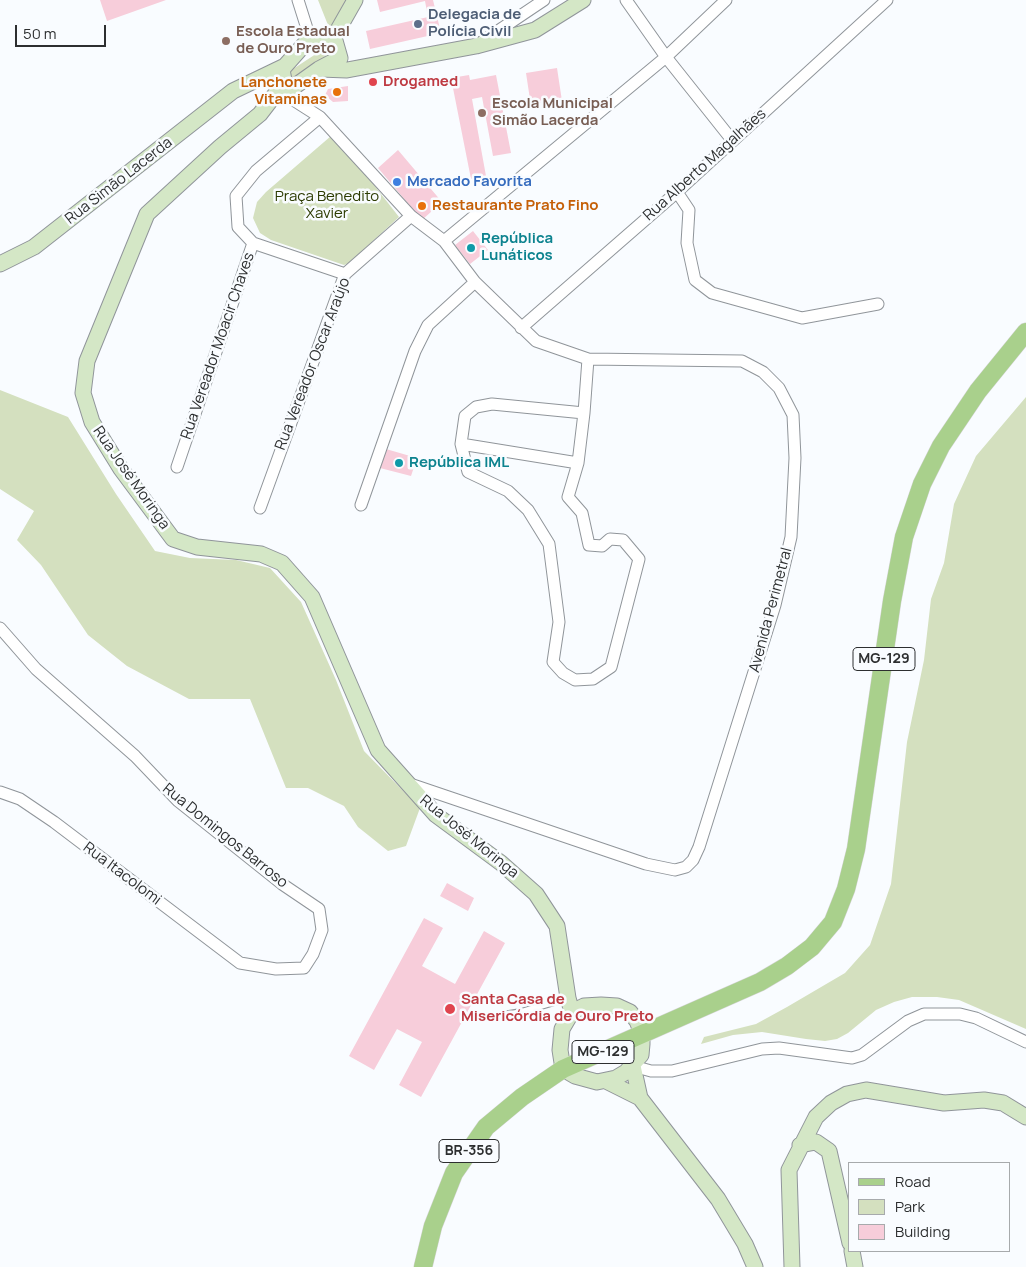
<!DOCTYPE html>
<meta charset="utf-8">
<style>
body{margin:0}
#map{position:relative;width:1026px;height:1267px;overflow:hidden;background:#f9fcff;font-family:Manrope,sans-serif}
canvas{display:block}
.legend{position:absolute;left:848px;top:1162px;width:162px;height:90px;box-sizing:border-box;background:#f9fcff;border:1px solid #a7aaac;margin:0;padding:6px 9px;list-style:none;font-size:15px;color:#2d2f30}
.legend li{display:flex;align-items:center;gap:10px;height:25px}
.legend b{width:25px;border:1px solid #a7aaac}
.scale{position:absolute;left:15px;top:25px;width:91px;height:22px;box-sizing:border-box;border:2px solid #2d2f30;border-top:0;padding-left:6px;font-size:15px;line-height:18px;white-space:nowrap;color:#2d2f30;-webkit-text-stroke:4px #f9fcff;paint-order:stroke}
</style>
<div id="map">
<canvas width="1026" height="1267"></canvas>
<ul class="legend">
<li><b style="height:6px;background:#a9d08c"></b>Road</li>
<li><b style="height:14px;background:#d4e0bf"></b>Park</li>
<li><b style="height:14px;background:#f7cdda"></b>Building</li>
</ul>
<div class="scale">50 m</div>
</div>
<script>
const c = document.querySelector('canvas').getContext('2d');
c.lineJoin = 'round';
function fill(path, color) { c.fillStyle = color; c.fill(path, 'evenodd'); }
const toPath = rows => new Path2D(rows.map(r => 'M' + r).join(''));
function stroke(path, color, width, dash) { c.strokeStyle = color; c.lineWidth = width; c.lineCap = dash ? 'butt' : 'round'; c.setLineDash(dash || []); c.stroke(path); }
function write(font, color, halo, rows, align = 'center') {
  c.font = font + ' Manrope,sans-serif'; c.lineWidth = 5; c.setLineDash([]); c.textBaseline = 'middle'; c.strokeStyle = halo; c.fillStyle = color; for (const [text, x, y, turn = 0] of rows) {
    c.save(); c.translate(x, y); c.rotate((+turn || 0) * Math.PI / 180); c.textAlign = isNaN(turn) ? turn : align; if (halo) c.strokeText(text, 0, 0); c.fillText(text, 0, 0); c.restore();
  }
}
fill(toPath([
 [318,0,356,0,334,27,328,25],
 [328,46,335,52,294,86,287,73],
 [331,136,338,139,399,217,349,263,344,265,271,240,260,233,253,218,257,202,266,192],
 [0,390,68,417,116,494,155,551,190,558,236,560,270,568,301,602,336,680,364,751,420,808,406,846,388,851,358,827,344,806,308,788,286,788,250,699,189,699,127,666,88,635,41,565,17,540,34,511,0,489],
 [1026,397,1026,1029,959,1000,937,997,912,997,894,1002,876,1010,848,1033,837,1039,825,1041,806,1039,762,1032,733,1035,701,1044,704,1037,756,1024,787,1007,845,973,870,945,891,884,907,742,924,660,931,599,944,563,954,504,976,456]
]), '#d4e0bf');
fill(toPath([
 [100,0,166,0,107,21],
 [377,0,433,0,441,33,370,49,366,31,428,17,425,1,380,12],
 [557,68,562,101,531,106,526,73],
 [469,75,470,80,496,75,511,153,493,156,482,97,472,99,486,176,471,179,451,78],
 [348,86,348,101,333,102,325,95,328,89],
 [398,150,442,202,422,220,378,168],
 [473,231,488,250,470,264,455,245],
 [386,449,417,458,411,476,380,468],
 [447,883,474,898,468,911,440,896],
 [424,918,443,928,422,966,455,984,484,931,505,943,421,1097,399,1085,422,1042,397,1029,374,1070,349,1056]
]), '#f7cdda');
const lane = toPath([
 [481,1016,491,1017,521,1012,568,998]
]);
const street = toPath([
 [298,0,310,38],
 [626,0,666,57,732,140],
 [483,41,544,0],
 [284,94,320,117,411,216,444,241,475,282,536,341,588,359,742,361,763,372,779,388,793,415,795,458,791,537,775,605,699,847,693,860,686,867,675,870,646,864,410,784],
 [677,192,689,210,687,243,695,280,712,293,802,318,878,304],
 [444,241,666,57,726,0],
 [253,243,345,274],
 [521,328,677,192,887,0],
 [584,413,578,463,568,497,582,513,589,545,602,546,610,539,623,540,639,559,611,667,593,679,575,680,563,673,553,662,559,622,549,544,528,510,508,491,468,472,461,444,465,416,476,407,492,404,584,413,588,359],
 [461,444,578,463],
 [177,467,253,243,238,227,236,196,256,171,320,117],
 [361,505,415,351,428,325,475,282],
 [260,508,345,274,411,216],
 [0,628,36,669,135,756,178,801,282,884,319,909,322,930,313,954,304,968,276,969,240,963,54,822,20,799,0,792],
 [633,1066,651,1071,672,1071,762,1049,779,1048,852,1058,862,1055,908,1021,924,1014,960,1014,976,1018,1026,1042]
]);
const secondary = toPath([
 [334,37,355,0],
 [320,69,347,70,476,46,535,30,583,0],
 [277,92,284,94,319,69,340,58,334,37,310,38,285,66,282,70,285,85,277,92,260,114,220,147,147,214,87,361,83,393,92,422,121,469,173,539,197,547,261,554,282,563,312,597,378,750,436,815,501,863,536,894,557,926,568,998,572,1012],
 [0,264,34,247,233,91,285,66],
 [601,1005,617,1006,630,1012,637,1021,642,1033,642,1044,641,1055,626,1072,616,1078,597,1082,575,1076,563,1069,560,1050,562,1029,572,1012,584,1006,601,1005],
 [633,1066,640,1098],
 [606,1081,640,1098,718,1199,745,1244,755,1267],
 [800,1145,816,1142,829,1151,850,1243],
 [852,1251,855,1267],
 [792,1267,789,1170,816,1117,831,1103,847,1094,866,1090,944,1103,984,1100,1003,1103,1026,1117]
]);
const primary = toPath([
 [423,1267,433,1226,454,1173,486,1127,522,1097,563,1069,760,982,787,966,812,947,833,922,846,889,856,849,892,601,904,537,922,484,941,446,978,391,1026,332]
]);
stroke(lane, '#90959a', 8);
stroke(street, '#90959a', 13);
stroke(secondary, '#90959a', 17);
stroke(primary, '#d5d5d6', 19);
stroke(lane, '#fff', 5.5);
stroke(street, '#fff', 11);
stroke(secondary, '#d4e7c6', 15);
stroke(primary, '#a9d08c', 18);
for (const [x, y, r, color] of [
 [418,24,5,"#5c6f8a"],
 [226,41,5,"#8d6e63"],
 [373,82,5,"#e0444e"],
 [337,92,5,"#e8710a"],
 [482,113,5,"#8d6e63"],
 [397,182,5,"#3f7fe0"],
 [422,206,5,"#e8710a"],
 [471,248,5,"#0f9aa8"],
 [399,463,5,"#0f9aa8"],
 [450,1009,6,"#e0444e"]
]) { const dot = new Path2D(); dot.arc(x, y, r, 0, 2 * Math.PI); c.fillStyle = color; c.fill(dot); stroke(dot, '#f9fcff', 2); }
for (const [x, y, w] of [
 [884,659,62],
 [603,1052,62],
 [469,1151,60]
]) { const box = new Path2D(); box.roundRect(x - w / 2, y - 11.5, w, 23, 4); c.fillStyle = '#f9fcff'; c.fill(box); stroke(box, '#2d2f30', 1); }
write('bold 14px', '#2d2f30', null, [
 ["MG-129",884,659],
 ["MG-129",603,1052],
 ["BR-356",469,1151]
]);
write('bold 15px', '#4e5e75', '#f9fcff', [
 ["Delegacia de",428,15],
 ["Polícia Civil",428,32]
], 'left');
write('bold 15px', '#785e54', '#f9fcff', [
 ["Escola Estadual",236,32],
 ["de Ouro Preto",236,49],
 ["Escola Municipal",492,104],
 ["Simão Lacerda",492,121]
], 'left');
write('bold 15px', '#be3a42', '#f9fcff', [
 ["Drogamed",383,82],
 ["Santa Casa de",461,1000],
 ["Misericórdia de Ouro Preto",461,1017]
], 'left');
write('bold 15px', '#c56008', '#f9fcff', [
 ["Lanchonete",327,83],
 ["Vitaminas",327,100],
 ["Restaurante Prato Fino",432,206,"left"]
], 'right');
write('15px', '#2d2f30', '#f9fcff', [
 ["Rua Alberto Magalhães",705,165,-42],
 ["Rua Simão Lacerda",119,181,-38],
 ["Rua Vereador Moacir Chaves",218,346,-71],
 ["Rua Vereador Oscar Araújo",313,364,-69],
 ["Rua José Moringa",131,478,55],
 ["Avenida Perimetral",771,610,-75],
 ["Rua Domingos Barroso",225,836,39],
 ["Rua José Moringa",469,837,39],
 ["Rua Itacolomi",122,874,37]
]);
write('bold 15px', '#366cbe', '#f9fcff', [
 ["Mercado Favorita",407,182]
], 'left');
write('15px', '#2d3c03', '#f9fcff', [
 ["Praça Benedito",327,197],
 ["Xavier",327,214]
]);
write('bold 15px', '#0d838f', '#f9fcff', [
 ["República",481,239],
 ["Lunáticos",481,256],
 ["República IML",409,463]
], 'left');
</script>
